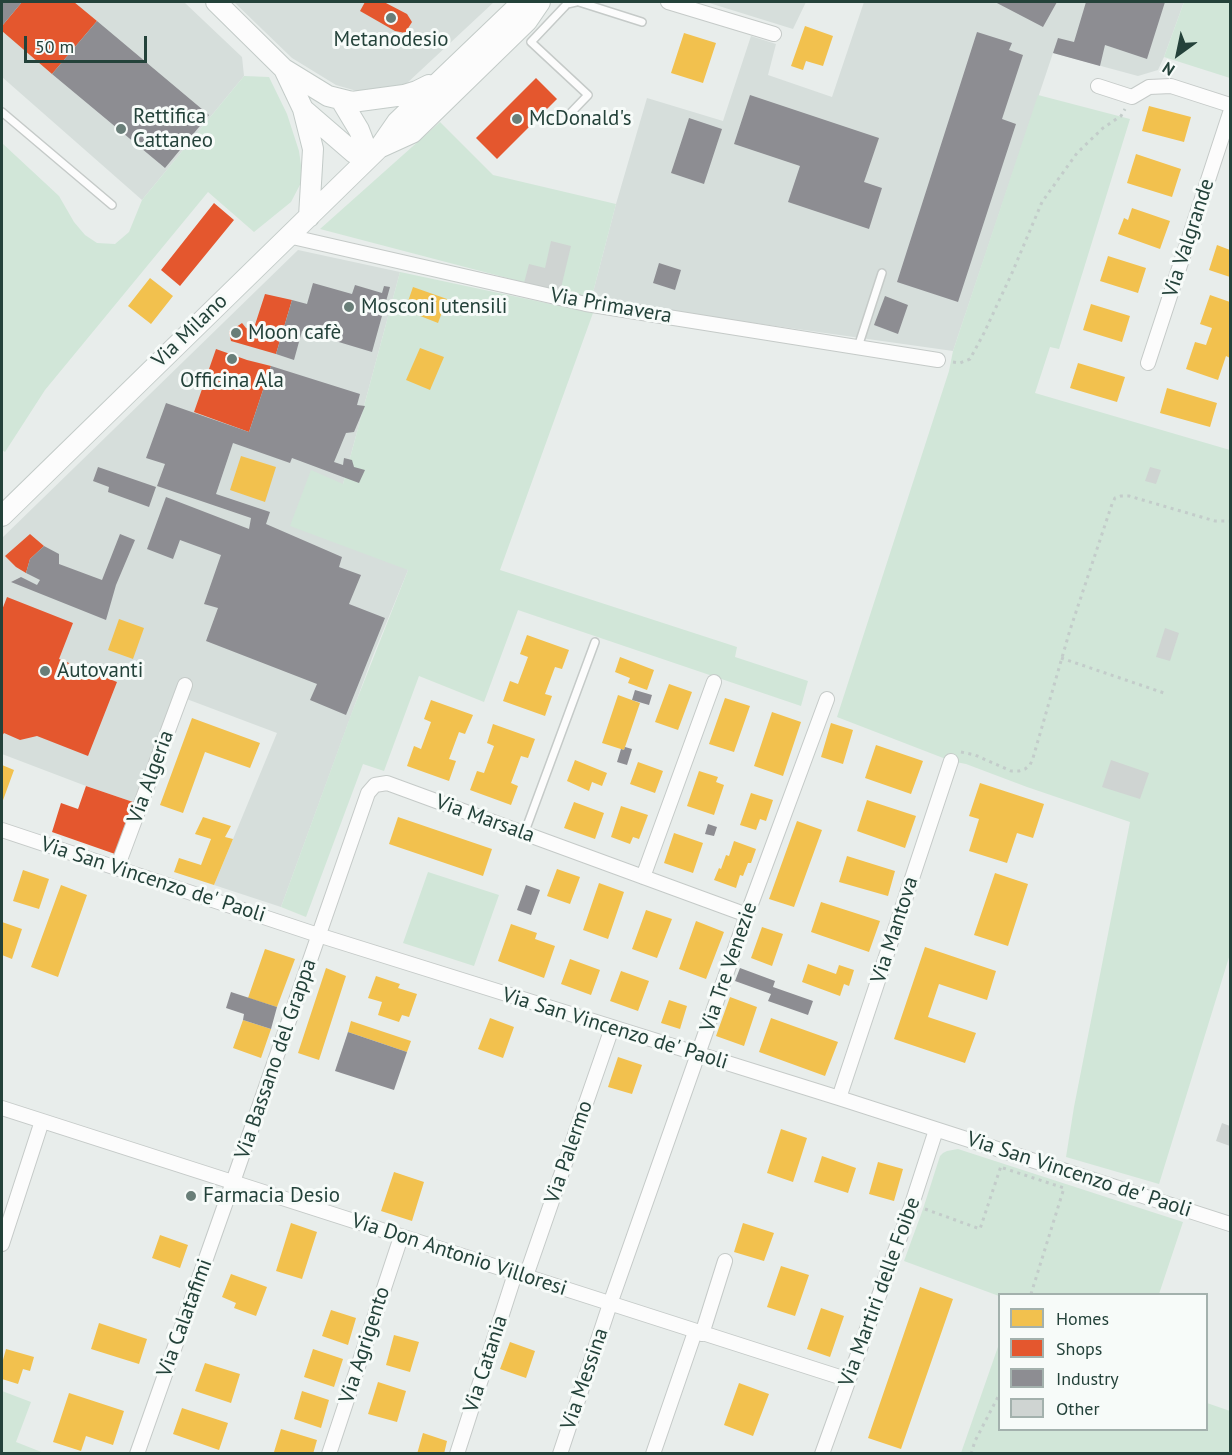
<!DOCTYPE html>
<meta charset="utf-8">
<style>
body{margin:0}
#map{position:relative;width:1232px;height:1455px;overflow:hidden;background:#e8edeb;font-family:"PT Sans",sans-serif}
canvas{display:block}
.frame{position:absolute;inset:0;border:3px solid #24423a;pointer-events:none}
.legend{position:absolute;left:998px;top:1293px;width:210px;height:138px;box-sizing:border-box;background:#f7fbf9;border:2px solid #a3b1ad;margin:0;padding:8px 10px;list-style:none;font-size:18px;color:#24423a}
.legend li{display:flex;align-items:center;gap:12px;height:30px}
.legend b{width:30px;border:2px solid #a3b1ad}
.north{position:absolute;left:1148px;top:24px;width:60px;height:60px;-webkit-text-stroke:4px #f7fbf9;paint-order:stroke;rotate:213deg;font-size:16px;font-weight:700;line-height:24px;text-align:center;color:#24423a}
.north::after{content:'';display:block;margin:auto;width:21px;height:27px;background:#24423a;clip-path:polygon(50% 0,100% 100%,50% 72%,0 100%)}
.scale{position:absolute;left:24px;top:36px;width:123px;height:27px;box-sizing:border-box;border:3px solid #24423a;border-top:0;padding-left:8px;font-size:18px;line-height:21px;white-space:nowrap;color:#24423a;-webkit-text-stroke:4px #f7fbf9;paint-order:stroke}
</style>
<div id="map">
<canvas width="1232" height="1455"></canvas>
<div class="frame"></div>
<ul class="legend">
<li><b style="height:16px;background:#f2c14e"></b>Homes</li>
<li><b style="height:16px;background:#e4572e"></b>Shops</li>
<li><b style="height:16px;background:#8d8d92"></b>Industry</li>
<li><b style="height:16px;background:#cfd4d2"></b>Other</li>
</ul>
<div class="north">N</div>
<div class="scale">50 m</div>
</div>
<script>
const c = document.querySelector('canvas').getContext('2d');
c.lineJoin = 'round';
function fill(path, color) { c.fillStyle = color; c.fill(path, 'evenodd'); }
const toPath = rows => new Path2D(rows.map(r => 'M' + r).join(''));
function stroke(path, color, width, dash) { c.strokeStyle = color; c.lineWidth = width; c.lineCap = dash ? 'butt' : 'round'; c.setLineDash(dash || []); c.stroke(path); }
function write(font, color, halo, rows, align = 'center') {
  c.font = font + ' "PT Sans",sans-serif'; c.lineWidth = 6; c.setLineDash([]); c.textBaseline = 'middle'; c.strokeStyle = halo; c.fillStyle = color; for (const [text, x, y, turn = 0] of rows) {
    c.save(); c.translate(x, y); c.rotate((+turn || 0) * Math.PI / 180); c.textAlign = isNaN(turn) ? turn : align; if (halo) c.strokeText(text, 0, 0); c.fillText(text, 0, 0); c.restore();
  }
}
fill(toPath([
 [2,2,184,2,242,57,244,76,142,200,2,77],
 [234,2,494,2,405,85,360,92,336,85,292,58],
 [706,2,806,2,793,29],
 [864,2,1184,2,1164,57,1158,70,1138,76,1053,53,953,351,591,300,616,204,647,98,723,121,751,36,776,44,768,75,832,97],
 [298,250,400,272,343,484,408,570,372,658,281,907,214,885,277,733,176,695,133,802,86,786,2,754,2,538]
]), '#d6dedb');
fill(toPath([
 [1184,2,1230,2,1230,78,1164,57],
 [244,76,269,77,287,114,299,151,303,179,291,202,254,232,208,192,45,390,5,452,2,450,2,143,59,196,74,222,85,235,97,243,115,244,129,232,142,200],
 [1038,95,1130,119,1059,349,1050,347,1035,393,1230,450,1230,954,1159,1184,1066,1157,1074,1107,1130,822,1027,787,966,764,951,761,837,717,949,371,953,351],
 [440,122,493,175,616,204,591,300,320,229],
 [400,272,593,313,500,570,737,647,735,657,808,681,801,706,518,610,484,702,419,676,384,771,363,764,306,917,281,907,352,712,408,570,290,526,311,470,343,484],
 [428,872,499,895,474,966,403,943],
 [958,1149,1183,1222,1159,1294,1000,1294,999,1296,904,1261,923,1209,940,1156,943,1153,947,1151],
 [999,1344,1000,1430,1206,1430,1207,1403,1230,1411,1230,1453,961,1453],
 [2,1391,31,1402,16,1442,44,1453,2,1453]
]), '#d1e6d8');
fill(toPath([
 [805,26,833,36,823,66,806,61,803,70,791,66],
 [684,33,716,43,703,83,671,73],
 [1149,106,1191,117,1184,142,1142,131],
 [1136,154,1181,169,1172,197,1127,183],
 [1132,208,1170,221,1160,249,1118,234,1124,218,1128,220],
 [1217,245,1230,250,1230,277,1209,270],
 [1108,256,1146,268,1138,293,1100,281],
 [150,278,173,296,151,324,128,306],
 [413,287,447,299,438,323,405,310],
 [1210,295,1230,302,1230,358,1226,356,1218,380,1186,369,1195,342,1206,345,1212,328,1200,324],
 [1091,304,1130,316,1122,342,1083,330],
 [420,348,444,357,430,390,406,380],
 [1078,363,1125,377,1117,402,1070,388],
 [1167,388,1217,403,1210,427,1160,413],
 [241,456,276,467,265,502,230,490],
 [119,619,144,628,133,659,108,650],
 [527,635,569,650,562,669,555,667,545,694,552,696,545,716,503,701,510,681,518,684,528,657,520,654],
 [620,657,654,670,647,690,628,683,630,678,615,672],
 [669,684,692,692,678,730,655,722],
 [618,695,640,703,624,750,602,743],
 [725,698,750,706,734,752,709,744],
 [431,700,473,715,465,734,459,732,449,759,456,761,449,781,407,766,414,746,421,749,431,722,424,719],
 [772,712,801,722,783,776,754,766],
 [192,718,260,743,250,768,205,752,183,813,160,805],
 [831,723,853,730,843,764,821,757],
 [493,724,535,739,528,758,521,756,511,783,518,786,511,805,470,790,477,771,484,773,494,746,487,743],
 [876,745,923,761,911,794,865,778],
 [575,760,607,773,602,786,592,782,589,791,567,781],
 [638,762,663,771,655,793,630,784],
 [2,765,14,770,2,803],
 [699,771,718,777,716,782,724,785,714,815,687,806],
 [980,783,1044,804,1033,838,1017,833,1007,863,969,851,979,819,969,816],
 [751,793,773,800,766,821,760,819,756,830,740,825],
 [867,800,916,816,905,848,857,831],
 [574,802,604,813,595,839,564,828],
 [621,806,648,815,639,839,633,837,630,844,611,837],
 [203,817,231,826,225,837,233,839,214,885,174,872,179,858,201,865,211,839,195,834],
 [398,817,492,849,483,876,389,844],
 [797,821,822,830,794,907,769,899],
 [674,833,703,843,693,873,664,863],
 [734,841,756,849,751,863,748,863,743,876,740,875,736,888,714,880,719,868,721,869,726,855,729,856],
 [847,856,895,871,888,896,839,882],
 [557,869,580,877,570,904,547,896],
 [23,870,49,879,39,909,13,901],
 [995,873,1028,884,1008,946,974,935],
 [599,883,624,892,608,939,583,930],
 [61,885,87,895,58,977,31,967],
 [821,902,880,921,869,952,811,932],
 [646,910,672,919,657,958,632,949],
 [696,921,724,932,706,979,679,969],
 [2,922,22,929,12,959,2,955],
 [511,924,537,933,535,939,555,946,544,978,498,961],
 [762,927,783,934,772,966,751,958],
 [925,947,996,971,987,1000,939,984,928,1017,976,1033,965,1063,894,1039],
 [265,949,295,959,277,1007,248,998],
 [570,959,600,970,591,995,561,984],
 [808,964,836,974,839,965,854,970,849,986,844,984,840,996,802,982],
 [326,968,346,976,319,1060,298,1053],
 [621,971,649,981,638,1011,610,1001],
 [376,976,400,984,398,988,417,994,409,1017,402,1015,399,1022,378,1015,382,1002,368,998],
 [730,997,757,1007,744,1046,716,1036],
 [669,1000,687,1006,680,1029,661,1023],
 [490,1018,514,1027,503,1058,478,1049],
 [771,1018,838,1042,825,1076,759,1052],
 [243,1020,271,1029,261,1058,233,1048],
 [351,1021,411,1041,407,1052,348,1032],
 [618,1057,642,1065,632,1094,608,1087],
 [781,1129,807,1138,793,1182,767,1173],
 [822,1156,856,1168,848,1193,814,1182],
 [878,1162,903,1169,894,1201,869,1194],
 [394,1172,424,1182,412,1221,381,1211],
 [291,1223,317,1232,302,1279,276,1271],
 [743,1223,774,1233,764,1261,734,1252],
 [160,1235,188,1245,180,1268,152,1258],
 [781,1266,809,1275,795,1316,767,1307],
 [231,1274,267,1287,256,1316,234,1308,236,1303,222,1297],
 [920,1287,953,1299,901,1449,868,1438],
 [821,1308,844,1316,830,1357,807,1349],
 [331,1310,356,1318,348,1345,322,1336],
 [99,1323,147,1339,139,1364,91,1349],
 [394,1335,419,1342,410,1372,386,1365],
 [510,1342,535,1351,526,1378,500,1369],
 [6,1349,34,1357,30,1371,23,1369,18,1384,2,1379,2,1359,3,1360],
 [313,1349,343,1359,334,1387,304,1377],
 [205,1363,240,1374,231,1403,195,1391],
 [378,1382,406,1391,397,1422,368,1414],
 [739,1383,769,1394,753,1436,724,1425],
 [302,1391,329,1400,321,1428,294,1419],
 [69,1393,124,1411,113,1445,86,1436,81,1451,53,1442],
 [182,1408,228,1423,219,1450,173,1434],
 [281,1429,317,1440,313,1454,279,1454,274,1452],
 [423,1433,447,1441,444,1454,417,1454]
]), '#f2c14e');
fill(toPath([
 [22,2,74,2,97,21,52,74,2,31,2,26],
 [365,2,384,2,407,14,412,22,405,33,395,31,360,11],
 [536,78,557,99,497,159,476,138],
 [214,203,234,220,180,286,161,270],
 [265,294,292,300,276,354,231,341,229,332,242,323,246,328,253,331],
 [216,349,247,360,271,366,249,432,194,412],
 [30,534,44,546,30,559,26,573,16,567,5,556],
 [7,597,73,623,59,659,117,682,88,756,37,736,20,740,4,733,2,736,2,610],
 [86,786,133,802,115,854,52,832,61,803,78,809]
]), '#e4572e');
fill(toPath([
 [2,2,22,2,2,26],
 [995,2,1057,2,1043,27],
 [1086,2,1165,2,1147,59,1105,45,1100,66,1053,53,1058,38,1074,42],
 [97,21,209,115,165,168,52,74],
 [977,32,1012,43,1009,50,1023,55,1002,119,1016,124,958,302,897,282],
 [750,95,879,138,864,182,882,188,869,229,788,202,800,166,734,144],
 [689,118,722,129,704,184,671,173],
 [659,263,681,270,675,290,653,283],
 [313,283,352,294,355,285,382,293,384,286,390,287,372,352,302,331,294,360,276,354,292,300,307,304],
 [885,296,908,305,898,334,874,325],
 [271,366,360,394,357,405,365,406,354,432,346,433,334,462,343,465,344,458,352,460,354,467,365,470,359,483,292,458,290,463,233,443,216,494,270,512,266,524,342,557,339,567,361,575,349,604,385,618,346,715,310,700,317,684,206,641,218,608,204,604,221,555,180,540,173,559,147,549,166,497,249,529,251,518,157,486,165,464,146,458,166,403,249,432],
 [98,467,156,487,149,507,108,492,109,487,93,481],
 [120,534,135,540,116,585,106,620,11,582,21,577,37,585,40,580,26,573,30,559,44,546,59,554,59,564,102,580],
 [635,690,652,695,649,705,632,700],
 [625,747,632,749,627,765,617,762,621,749,624,750],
 [708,824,717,827,714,836,705,834],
 [526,885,540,890,531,915,517,910],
 [740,968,775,981,773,987,813,1001,808,1015,768,1001,771,994,735,981],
 [231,992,277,1007,271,1029,243,1020,244,1014,226,1008],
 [348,1032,407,1052,394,1090,335,1071]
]), '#8d8d92');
fill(toPath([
 [551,241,571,246,560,292,524,283,529,264,545,268],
 [1150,467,1161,470,1156,484,1145,481],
 [1165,628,1179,633,1170,661,1156,657],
 [1111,760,1149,773,1140,799,1102,787],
 [1222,1123,1230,1126,1230,1146,1216,1141]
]), '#cfd4d2');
const service = toPath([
 [579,2,642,22],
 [2,112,112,205],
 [561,123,588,95,531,42,567,4,576,2],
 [858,347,882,273],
 [524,834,595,642]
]);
const minor = toPath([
 [668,2,774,34],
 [1098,86,1132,97,1149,87,1171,86,1230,105],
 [288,236,586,304,938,360],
 [1148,363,1230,113],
 [2,830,318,935,839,1098,1230,1224],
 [117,868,185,685],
 [643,877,714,682],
 [839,1098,951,761],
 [2,1108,849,1380],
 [2,1244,42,1121],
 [526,1276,612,1028],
 [702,1334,725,1261],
 [137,1454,233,1182,368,793,375,785,387,783,747,915],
 [329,1454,401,1237],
 [457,1454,515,1274],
 [560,1454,610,1304,747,915,827,699],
 [653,1454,695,1332],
 [822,1454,912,1204,936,1130]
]);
const secondary = toPath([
 [216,2,284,69,328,96,352,102,404,95,417,91,429,85],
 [284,69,303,109,313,149,309,217],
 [341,100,359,130,364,143,367,158],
 [303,109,354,153,367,158],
 [379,148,412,133,527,21,540,2],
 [2,516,379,148,397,122,515,9,524,2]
]);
stroke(service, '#c5cac8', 10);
stroke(minor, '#c5cac8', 16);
stroke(secondary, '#c3cbc8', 22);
stroke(toPath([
 [953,362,960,363,970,359,984,333,1012,273,1042,202,1077,153,1103,128,1121,116,1125,109],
 [1061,658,1167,694],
 [961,752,975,755,1011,771,1019,771,1025,769,1030,765,1033,758,1070,630,1112,504,1115,498,1121,496,1129,496,1215,521,1230,521],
 [1003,1168,1064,1188,1031,1294],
 [925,1209,980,1229,1001,1166],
 [971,1454,975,1441,1000,1393]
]), '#c3ccca', 3, [3, 4.5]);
stroke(service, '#fcfcfc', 7);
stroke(minor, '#fcfcfc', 14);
stroke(secondary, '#fcfcfc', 20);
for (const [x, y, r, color] of [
 [391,18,6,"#697e78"],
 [517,119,6,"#697e78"],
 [121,129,6,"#697e78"],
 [349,307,6,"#697e78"],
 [236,333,6,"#697e78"],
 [232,359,6,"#697e78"],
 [45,671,6,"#697e78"],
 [191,1196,6,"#697e78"]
]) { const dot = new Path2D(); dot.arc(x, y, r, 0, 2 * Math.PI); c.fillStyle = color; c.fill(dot); stroke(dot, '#f7fbf9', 2); }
write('21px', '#24423a', '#f7fbf9', [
 ["Metanodesio",391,40,"center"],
 ["Rettifica",133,117],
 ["Cattaneo",133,141],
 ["McDonald's",529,119],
 ["Mosconi utensili",361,307],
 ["Moon cafè",248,333],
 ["Officina Ala",232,381,"center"],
 ["Autovanti",57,671],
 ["Farmacia Desio",203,1196]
], 'left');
write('21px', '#24423a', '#f7fbf9', [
 ["Via Valgrande",1189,238,-72],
 ["Via Primavera",611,306,10],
 ["Via Milano",190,331,-44],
 ["Via Algeria",151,777,-70],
 ["Via Marsala",485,819,20],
 ["Via San Vincenzo de' Paoli",153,880,18],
 ["Via Mantova",895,930,-72],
 ["Via Tre Venezie",729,967,-71],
 ["Via San Vincenzo de' Paoli",615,1029,17],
 ["Via Bassano del Grappa",276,1059,-71],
 ["Via Palermo",569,1152,-71],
 ["Via San Vincenzo de' Paoli",1079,1175,18],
 ["Via Don Antonio Villoresi",459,1255,18],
 ["Via Martiri delle Foibe",880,1292,-70],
 ["Via Calatafimi",185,1318,-70],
 ["Via Agrigento",365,1345,-72],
 ["Via Catania",486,1364,-72],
 ["Via Messina",585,1379,-71]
]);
</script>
